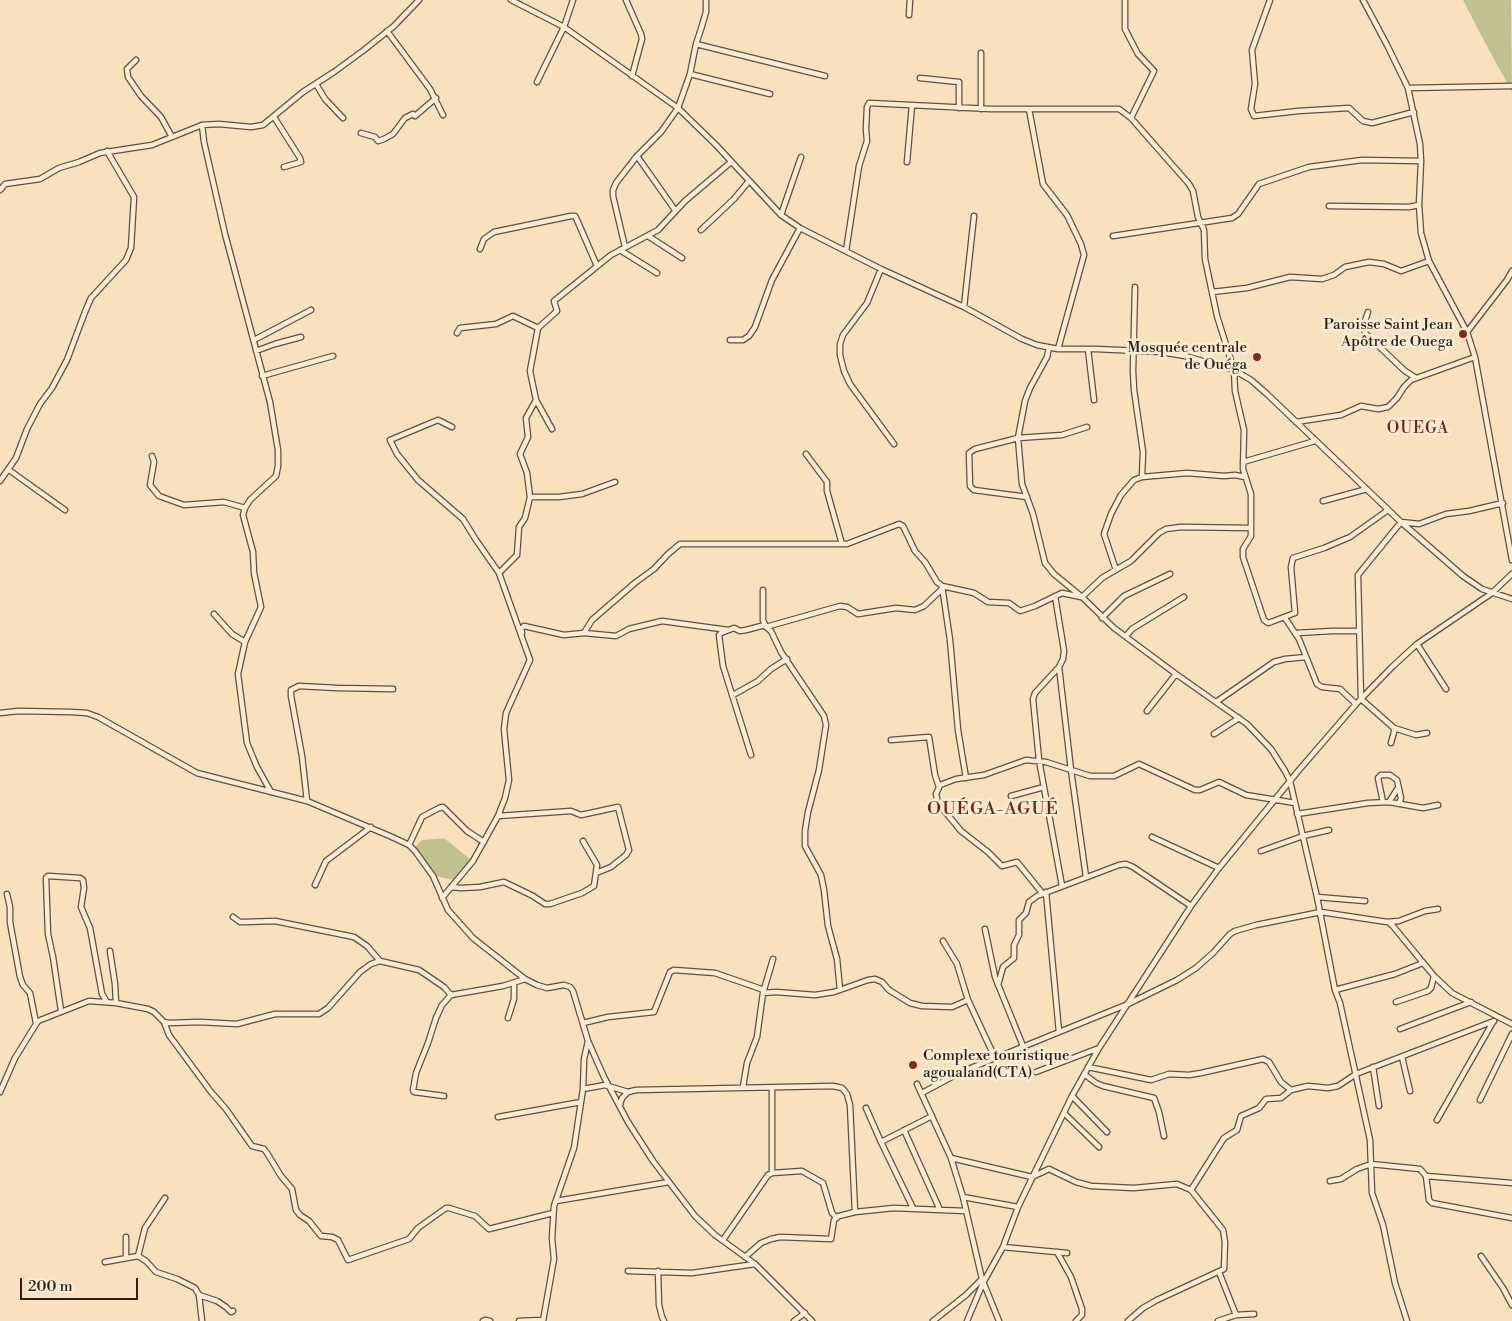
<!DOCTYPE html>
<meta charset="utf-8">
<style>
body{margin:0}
#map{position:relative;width:1512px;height:1321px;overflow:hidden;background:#fae1bd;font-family:"Libre Bodoni",serif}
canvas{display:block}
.scale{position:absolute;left:20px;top:1278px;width:118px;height:22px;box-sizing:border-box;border:2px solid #2a1f16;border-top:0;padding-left:6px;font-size:15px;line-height:18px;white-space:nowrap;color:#2a1f16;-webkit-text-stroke:4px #fcecd4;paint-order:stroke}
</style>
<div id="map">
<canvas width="1512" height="1321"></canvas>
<div class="scale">200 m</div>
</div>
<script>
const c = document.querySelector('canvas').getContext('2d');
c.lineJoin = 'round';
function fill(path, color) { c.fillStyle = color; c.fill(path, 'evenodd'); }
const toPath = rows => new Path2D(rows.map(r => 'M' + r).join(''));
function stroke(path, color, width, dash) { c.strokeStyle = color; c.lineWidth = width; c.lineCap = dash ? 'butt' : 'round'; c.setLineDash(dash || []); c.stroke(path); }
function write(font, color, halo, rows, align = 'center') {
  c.font = font + ' "Libre Bodoni",serif'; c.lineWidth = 5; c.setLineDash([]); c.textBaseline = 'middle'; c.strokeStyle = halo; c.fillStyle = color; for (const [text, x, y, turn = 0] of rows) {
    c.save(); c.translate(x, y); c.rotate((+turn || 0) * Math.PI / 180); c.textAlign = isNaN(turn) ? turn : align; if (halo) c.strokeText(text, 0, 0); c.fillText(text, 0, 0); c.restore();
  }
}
fill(toPath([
 [1463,0,1511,0,1512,92,1482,37],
 [444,838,471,860,454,880,435,876,415,847,422,840]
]), '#c1c28f');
const minor = toPath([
 [511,0,564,27,678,108,716,145,781,215,800,228,881,269,964,307,1022,339,1037,345,1058,349,1096,349,1161,352,1185,356,1234,370,1251,380,1267,394,1401,522,1463,576,1482,589,1512,599],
 [626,0,641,34,642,39,632,76],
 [1125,0,1125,29,1138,54,1154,71,1131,118],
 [1270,0,1252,50,1255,84,1251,109,1254,116,1298,111,1349,108,1363,121,1372,123,1414,112],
 [1363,0,1387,45,1408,88,1420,144,1421,161,1419,205,1421,233,1429,261,1467,332,1475,357,1512,560],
 [909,15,910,0],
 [387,31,430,89,443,115],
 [696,44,825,76],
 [136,60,127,69,128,77,141,96,161,117,172,137],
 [690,74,770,94],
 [920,78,959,82,959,108],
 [537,82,564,27,573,0],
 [316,84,325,99,343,118],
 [1408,88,1512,86],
 [981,109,981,53],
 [1029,109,1043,184,1067,215,1081,244,1084,255,1058,349],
 [274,117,300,158,301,162,284,167],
 [202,125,204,142,225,234,270,402,278,450,278,466,276,476,250,500,245,508,243,515,253,552,254,573,261,607,245,642,232,634,214,614],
 [361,133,375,137,378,141,384,139,393,134,405,118,413,114,415,116,436,98],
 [637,156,675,210],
 [907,162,912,105],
 [0,190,5,184,40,179,59,168,79,162,100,153,152,145,202,125,219,124,251,127,263,125,303,92,334,72,364,50,394,26,419,0],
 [1329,206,1409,207,1419,205],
 [781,215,801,157],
 [701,230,734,199,749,181],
 [648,236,682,258],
 [1113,236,1232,218,1238,214,1259,184,1309,167,1362,160,1421,161],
 [625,247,613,196,613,190,616,183,637,156,661,132,678,108,690,74,696,44,701,29,706,12,706,0],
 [480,249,484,239,494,232,571,216,575,216,577,220,597,266],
 [620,250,657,273],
 [846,251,859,166,867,141,866,129,867,107,869,103,991,109,1119,109,1131,118,1189,184,1193,191,1198,217,1204,230,1205,259,1217,316,1234,370,1235,391,1244,430,1243,469,1251,494,1251,536,1243,549,1243,557,1264,620,1268,623,1271,622,1295,613,1291,567,1293,558,1324,548,1350,537,1388,510],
 [881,269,867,303,843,335,840,344,840,355,844,371,850,384,894,444],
 [1135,287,1133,371,1134,390,1143,452,1142,477],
 [1212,292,1247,288,1290,277,1322,279,1334,275,1345,267,1369,262,1384,264,1401,271,1429,261],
 [964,307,974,216],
 [1368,312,1363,327,1366,334,1405,371,1416,378],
 [1467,332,1507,280,1512,271],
 [457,333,460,328,496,324,513,316,538,328],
 [254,340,311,310],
 [730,340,743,340,749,336,755,327,772,280,800,228],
 [1049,348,1047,357,1030,388,1025,401,1018,438,1022,484,1033,514,1045,563,1054,574,1082,597,1114,628,1176,674,1247,724,1271,749,1285,771,1290,781,1317,897,1335,990,1340,1003,1370,1140,1372,1193,1383,1225,1395,1283,1407,1321],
 [1088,349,1094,400],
 [256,351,275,344,301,337],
 [262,376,333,356],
 [536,400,530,371,538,328,557,311,554,301,611,255,658,230,685,201,731,162],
 [1296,422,1341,415,1361,406,1378,409,1388,407,1397,398,1404,387,1411,380,1475,357],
 [452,427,438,420,390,440,397,454,418,480,463,519,476,540,499,573],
 [806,454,827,482,827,491,842,544],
 [152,456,154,462,150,485,159,496,184,505,224,502,245,508],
 [1243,462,1315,441],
 [9,470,65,510],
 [0,481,16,458,27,429,40,404,52,388,67,360,85,312,91,298,126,260,131,248,134,197,107,151],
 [530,497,559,497,582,494,615,482],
 [1027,497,974,490,970,486,969,453,975,449,1018,438,1062,435,1087,427],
 [1323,501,1367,489],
 [1116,570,1104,534,1111,514,1121,495,1134,480,1142,477,1187,473,1224,476,1235,475,1245,477],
 [942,586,950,640,958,730,966,778],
 [763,590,763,620,766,627,771,631,781,652,824,716,826,725,819,770,808,812,805,831,805,846,821,875,824,890,828,926,837,959,840,990],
 [1055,596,1064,651,1063,659,1059,667,1035,693,1033,699,1039,760,1062,886],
 [1082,597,1102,578,1131,561,1159,533,1166,529,1181,527,1250,528],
 [1102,618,1124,596,1170,574],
 [1285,618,1299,639,1317,684,1322,687,1340,689,1356,704],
 [766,627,840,606,847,607,858,614,896,608,915,610,924,606,943,588],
 [522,633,521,629,524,626,564,635,584,633,616,636,629,629,662,621,728,630],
 [584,633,592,620,636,582,654,569,668,554,680,544,847,544,899,524,903,526,915,551,925,562,937,582,942,586,974,593,988,602,1009,603,1020,611,1035,606,1062,593,1081,597],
 [1297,633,1332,631,1359,631],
 [1126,636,1132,629,1184,597],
 [245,642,238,674,247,743,257,767,271,792],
 [1417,644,1446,689],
 [1059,667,1071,770,1086,877],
 [733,695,758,681,771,669,787,659],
 [1216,702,1274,662,1285,659,1306,657],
 [1147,711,1176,674],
 [0,713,18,711,71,712,87,713,98,717,197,773,307,801,392,837,409,845,415,851,433,876,448,910,473,938,525,979,537,985,547,988,564,985,570,987,573,991,588,1041,604,1077,628,1122,653,1161,695,1216,715,1235,755,1264,812,1321],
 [1427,733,1416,735,1394,728,1361,699,1358,575,1401,522,1419,524,1446,514,1469,511,1503,503],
 [1214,734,1239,718],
 [891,740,929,737,935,775,939,787],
 [1391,743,1394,732,1394,728],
 [751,755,723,666,719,635,721,633,734,628,740,631,746,630,765,625],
 [1011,796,1044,787],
 [307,801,302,756,291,696,291,690,299,686,337,688,393,689],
 [1383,802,1378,778,1381,775,1390,775,1397,780,1401,798,1399,804],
 [1389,802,1398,788],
 [1297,814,1368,803,1389,802,1423,808,1438,805],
 [498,816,571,811,581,815,618,807,629,850,626,855,611,867,596,873],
 [1152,837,1219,868],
 [409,845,422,817,439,808,443,807,467,831,484,842],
 [1261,851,1303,836,1329,830],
 [315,885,326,861,371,827],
 [451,887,461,888,480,887,504,882,533,896,545,904,550,904,582,893,594,886,597,865,583,841],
 [1046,892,1059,1032],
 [7,894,10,907,10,922,20,977,23,985,30,993,36,1023],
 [1043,894,1017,862,1002,866,988,852,961,831,938,803,936,794,940,785,956,779,984,775,1026,760,1046,762,1090,776,1114,776,1139,764,1195,790,1200,790,1219,782,1246,795,1295,803],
 [1317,897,1365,901],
 [442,898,473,861,498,816,505,798,509,780,504,729,506,713,530,660,499,573,517,555,519,527,525,518,530,497,527,473,520,454,528,437,526,418,536,400,552,429],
 [233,917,240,922,245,922,275,921,354,937,367,946,380,961],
 [1388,922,1392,925,1434,976,1452,993,1512,1024],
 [985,929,995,977,1023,1046],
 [943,941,957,964,968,1000,995,1058],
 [110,951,115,984,116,1003],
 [998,985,1003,967,1014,958,1014,945,1019,935,1019,920,1026,913,1029,902,1037,896,1119,865,1126,864,1133,867,1191,906],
 [1335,990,1395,974,1423,963],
 [763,993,776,992,815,995,834,992,868,980,875,979,882,982,889,990,910,1003,922,1006,952,1007,968,1000],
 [1396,1002,1428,991,1431,988,1434,976],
 [61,1011,53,957,48,934,46,878,48,876,80,878,83,880,84,888,81,907,90,928,102,994,107,1002],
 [508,1018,514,999,514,983],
 [164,1022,169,1035,211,1092,226,1109,247,1139,252,1146,264,1149,267,1153,281,1176,292,1189,296,1210,300,1215,309,1221,321,1236,332,1237,338,1240,348,1260,409,1239,418,1228,446,1208,449,1208,475,1216,489,1229,553,1213],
 [583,1023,608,1017,654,1012,670,972,674,970,715,973,764,990],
 [1400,1029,1471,1002],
 [1402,1057,1410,1091],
 [1088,1067,1151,1080,1169,1074,1189,1075,1201,1073,1263,1059,1269,1062,1281,1082,1291,1090],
 [1373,1067,1379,1106],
 [1036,1072,1099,1048],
 [1084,1074,1096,1083,1103,1086,1154,1098,1159,1112,1164,1136],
 [917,1084,951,1158,963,1197,982,1279,999,1321],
 [743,1087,747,1063,757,1037,763,993,773,959],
 [772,1088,772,1173],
 [583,1089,605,1085,628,1092,636,1090,833,1086,842,1088,847,1094,850,1105,855,1212],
 [0,1092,15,1058,38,1021,89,1001,116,1003,148,1009,154,1012,164,1022,169,1023,200,1022,237,1024,275,1014,319,1014,328,1008,360,972,371,964,380,961,419,970,444,987,451,995,503,986,525,979],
 [922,1093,961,1072,1128,1004,1177,980,1196,968,1213,953,1230,934,1235,931,1256,925,1321,912,1387,922,1399,921,1425,911,1438,909],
 [444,1096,414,1092,413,1090,416,1073,428,1043,436,1018,442,1005,451,995],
 [1072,1096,1107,1132],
 [1480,1100,1512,1034],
 [620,1105,622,1098,628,1092],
 [866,1108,881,1142,913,1208],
 [1064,1113,1099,1147],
 [498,1117,581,1102],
 [1437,1120,1493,1022],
 [904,1130,940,1210],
 [881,1142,932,1116],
 [951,1158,1032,1177,1049,1169,1076,1182,1091,1186,1134,1188,1177,1184,1191,1190,1223,1230,1225,1242,1224,1269,1157,1300,1143,1308,1128,1321],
 [1426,1176,1512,1183],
 [1330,1181,1341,1179,1357,1169,1371,1164,1420,1169,1426,1176,1429,1200,1432,1203,1512,1218],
 [1191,1190,1224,1138,1237,1130,1241,1116,1259,1108,1266,1099,1281,1098,1291,1090,1308,1086,1328,1088,1338,1086,1356,1074,1494,1021],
 [963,1197,1018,1207],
 [556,1201,669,1182],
 [126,1237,126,1258],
 [723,1240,768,1175,772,1173,802,1171,823,1183,832,1213,836,1217],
 [1003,1247,1067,1253],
 [1057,1252,1071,1277,1082,1309,1082,1315,1076,1321],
 [138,1256,145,1228,165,1198],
 [1481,1256,1503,1288,1512,1305],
 [745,1257,761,1243,771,1239,780,1237,831,1239,834,1220,839,1216,855,1212,894,1208,965,1211],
 [105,1262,138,1256,146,1261,156,1272,177,1279,195,1288,199,1295,202,1321],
 [628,1271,692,1273,755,1264],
 [658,1271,659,1305,662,1317,664,1321],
 [1219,1272,1236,1315],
 [199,1295,217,1301,226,1307,231,1312,233,1311],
 [483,1321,485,1320,490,1321],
 [519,1321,543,1320],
 [543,1321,554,1259,552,1238,554,1206,574,1148,583,1089,584,1059,588,1041],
 [794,1321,805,1313],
 [933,1321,966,1295,982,1279],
 [967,1321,983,1283,1003,1247,1018,1207,1072,1096,1099,1048,1191,906,1219,868,1299,770,1356,704,1392,667,1417,644,1492,593,1512,574],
 [1218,1321,1236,1315,1254,1314]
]);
stroke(minor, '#5e5040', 7);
stroke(minor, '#fcecd4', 4.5);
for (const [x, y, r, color] of [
 [1463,334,5,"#8f2418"],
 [1257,357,5,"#8f2418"],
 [913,1065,5,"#8f2418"]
]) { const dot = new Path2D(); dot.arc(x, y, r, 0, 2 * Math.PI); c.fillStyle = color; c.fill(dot); stroke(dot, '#fcecd4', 2); }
write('15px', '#2a1f16', '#fcecd4', [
 ["Paroisse Saint Jean",1453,325],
 ["Apôtre de Ouega",1453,342],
 ["Mosquée centrale",1247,348],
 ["de Ouéga",1247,365],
 ["Complexe touristique",923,1056,"left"],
 ["agoualand(CTA)",923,1073,"left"]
], 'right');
c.letterSpacing = '1px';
write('16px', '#7a1f14', '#fcecd4', [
 ["OUEGA",1418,429]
]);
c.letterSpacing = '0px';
c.letterSpacing = '1px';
write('18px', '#7a1f14', '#fcecd4', [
 ["OUÉGA-AGUÉ",993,810]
]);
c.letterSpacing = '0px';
</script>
